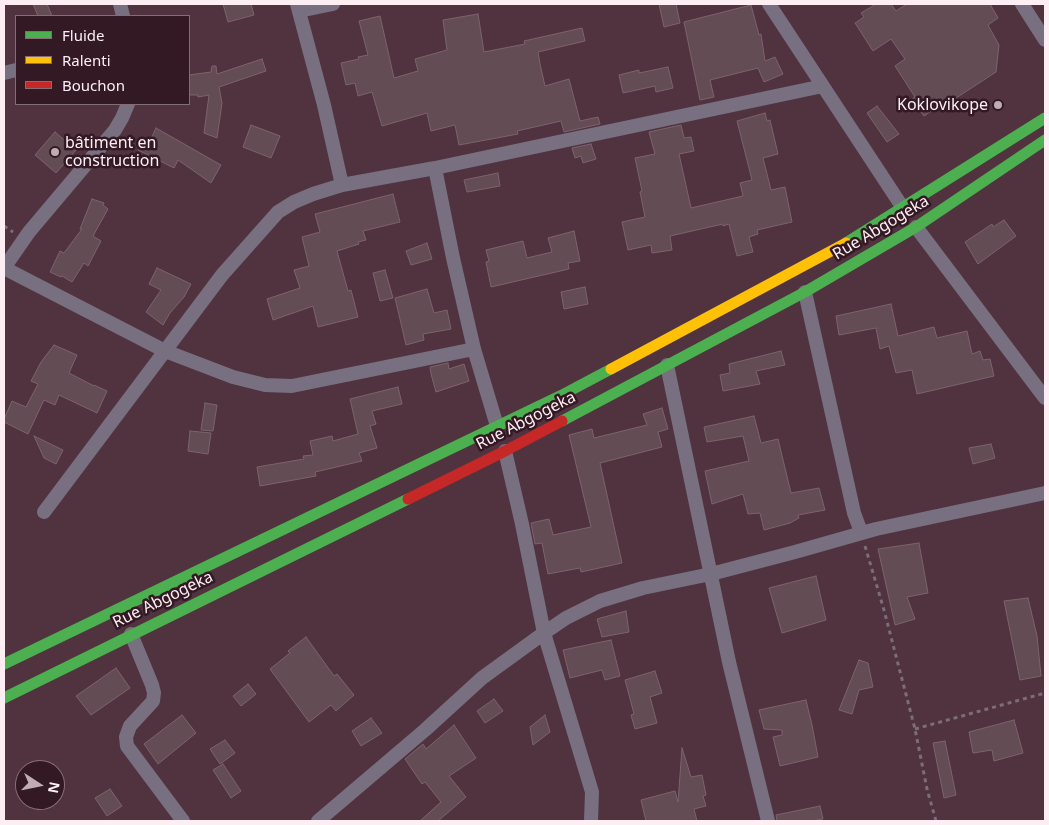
<!DOCTYPE html>
<meta charset="utf-8">
<style>
body{margin:0}
#map{position:relative;width:1049px;height:825px;overflow:hidden;background:#50333f;font-family:"Noto Sans",sans-serif}
canvas{display:block}
.frame{position:absolute;inset:0;border:5px solid #fdeef3;pointer-events:none}
.legend{position:absolute;left:15px;top:15px;width:175px;height:90px;box-sizing:border-box;background:#331923;border:1px solid #846e76;margin:0;padding:6px 9px;list-style:none;font-size:15px;color:#fdeef3}
.legend li{display:flex;align-items:center;gap:10px;height:25px}
.legend b{width:25px;border:1px solid #846e76}
.north{position:absolute;left:15px;top:760px;width:50px;height:50px;box-sizing:border-box;background:#331923;border:1px solid #846e76;border-radius:50%;rotate:101deg;font-size:14px;font-weight:700;line-height:20px;text-align:center;color:#fdeef3}
.north::after{content:'';display:block;margin:auto;width:18px;height:22px;background:#c0adb4;clip-path:polygon(50% 0,100% 100%,50% 72%,0 100%)}
</style>
<div id="map">
<canvas width="1049" height="825"></canvas>
<div class="frame"></div>
<ul class="legend">
<li><b style="height:6px;background:#4caf50"></b>Fluide</li>
<li><b style="height:6px;background:#ffc107"></b>Ralenti</li>
<li><b style="height:6px;background:#c62828"></b>Bouchon</li>
</ul>
<div class="north">N</div>
</div>
<script>
const c = document.querySelector('canvas').getContext('2d');
c.lineJoin = 'round';
function fill(path, color) { c.fillStyle = color; c.fill(path, 'evenodd'); }
const toPath = rows => new Path2D(rows.map(r => 'M' + r).join(''));
function stroke(path, color, width, dash) { c.strokeStyle = color; c.lineWidth = width; c.lineCap = dash ? 'butt' : 'round'; c.setLineDash(dash || []); c.stroke(path); }
function write(font, color, halo, rows, align = 'center') {
  c.font = font + ' "Noto Sans",sans-serif'; c.lineWidth = 5; c.setLineDash([]); c.textBaseline = 'middle'; c.strokeStyle = halo; c.fillStyle = color; for (const [text, x, y, turn = 0] of rows) {
    c.save(); c.translate(x, y); c.rotate((+turn || 0) * Math.PI / 180); c.textAlign = isNaN(turn) ? turn : align; if (halo) c.strokeText(text, 0, 0); c.fillText(text, 0, 0); c.restore();
  }
}
const building = toPath([
 [33,4,47,4,52,16,38,16,33,4],
 [223,4,251,4,254,15,228,22,223,4],
 [659,4,676,4,680,23,664,27,659,4],
 [876,4,891,4,896,11,907,4,990,4,998,18,988,25,999,45,996,72,956,98,959,103,948,111,943,103,924,116,912,99,915,97,895,66,905,59,891,39,873,51,855,23,864,17,861,13,876,4],
 [751,5,759,35,761,34,765,61,775,57,783,74,764,82,758,68,710,80,714,97,700,100,684,22,751,5],
 [478,14,484,52,525,44,524,41,582,28,585,41,538,52,540,64,545,86,569,79,580,121,598,117,600,124,564,132,561,121,517,131,518,134,459,145,455,125,431,131,427,113,382,126,372,92,358,96,355,83,346,85,341,63,359,59,358,57,368,55,359,21,380,16,394,78,418,71,415,59,447,50,443,20,478,14],
 [262,59,266,71,219,87,222,103,217,138,204,133,209,95,198,97,198,95,189,95,189,75,211,72,212,66,216,66,217,74,262,59],
 [668,67,673,88,656,92,655,86,623,93,619,75,639,70,639,73,668,67],
 [877,106,899,134,887,142,867,113,877,106],
 [765,113,767,121,770,120,778,154,763,158,771,190,785,187,792,222,757,230,758,234,749,237,753,252,737,256,729,224,723,226,723,224,670,236,672,250,652,253,651,245,628,250,622,222,645,217,640,192,642,191,635,158,655,154,649,132,681,125,684,138,691,137,694,151,679,154,691,208,743,196,740,183,752,180,737,121,765,113],
 [251,125,280,136,271,158,243,147,251,125],
 [156,128,221,165,211,183,178,160,174,168,138,150,144,138,150,141,156,128],
 [55,132,76,150,56,173,35,155,55,132],
 [591,144,596,159,583,163,581,156,575,158,572,148,591,144],
 [498,173,500,186,467,192,464,180,498,173],
 [393,194,400,222,363,231,366,240,358,242,359,244,337,251,348,291,351,290,358,317,318,327,313,306,273,320,267,299,300,288,294,270,309,266,302,237,320,232,315,214,393,194],
 [92,199,104,203,103,205,108,209,93,236,101,241,88,266,84,263,72,282,62,276,61,277,50,272,60,251,64,253,82,229,80,229,92,199],
 [1004,220,1016,236,978,264,965,242,992,224,993,227,1004,220],
 [574,231,580,261,568,263,569,269,491,287,486,262,489,261,486,250,523,241,527,258,552,252,548,238,574,231],
 [427,243,432,259,411,265,406,251,427,243],
 [157,268,191,284,184,297,170,313,163,325,146,312,161,290,149,284,157,268],
 [385,270,393,298,380,301,373,273,385,270],
 [585,287,588,304,564,309,561,292,585,287],
 [427,289,434,313,447,310,451,329,423,334,424,340,406,345,395,298,427,289],
 [891,304,898,336,934,327,937,338,967,331,972,354,980,351,983,360,990,359,994,376,917,394,912,370,896,373,889,346,880,349,876,328,839,335,836,316,891,304],
 [54,345,77,355,69,373,94,386,94,385,107,391,97,413,59,395,55,405,44,400,28,434,4,422,4,419,12,401,26,407,38,384,31,381,41,362,54,345],
 [781,351,785,365,756,371,760,384,723,391,720,375,730,373,729,364,781,351],
 [448,363,449,369,464,364,469,381,436,392,431,374,430,367,448,363],
 [398,387,402,404,372,411,376,424,370,426,377,448,359,453,362,461,315,472,316,476,260,486,257,467,304,459,303,456,313,455,310,441,332,436,333,441,358,434,350,399,398,387],
 [205,403,217,405,213,431,201,430,205,403],
 [662,408,668,429,658,432,662,447,600,463,622,563,581,572,580,568,548,574,542,543,535,544,531,523,549,519,553,535,591,527,569,435,592,429,594,438,647,425,643,414,662,408],
 [754,416,761,443,778,439,791,493,819,488,825,510,798,515,799,518,790,523,764,530,760,513,748,514,743,494,712,504,705,471,749,461,743,436,707,442,704,427,754,416],
 [190,431,211,433,208,454,188,451,190,431],
 [34,436,63,450,56,464,44,458,34,436],
 [991,444,995,458,973,464,969,448,991,444],
 [919,543,928,593,907,597,915,619,895,625,878,549,919,543],
 [816,576,826,620,782,633,769,588,816,576],
 [1028,598,1037,636,1041,676,1020,680,1004,601,1028,598],
 [626,611,629,632,602,637,597,619,626,611],
 [306,637,334,676,337,674,354,695,336,711,331,705,309,722,270,669,290,653,288,651,306,637],
 [611,640,620,676,605,680,602,670,570,678,563,650,611,640],
 [859,660,868,663,873,687,859,690,852,714,839,710,859,660],
 [116,668,130,688,91,715,76,696,116,668],
 [655,671,662,693,650,697,657,723,635,729,631,715,634,714,625,680,655,671],
 [248,684,256,694,241,706,233,696,248,684],
 [494,699,503,711,485,723,477,711,494,699],
 [806,700,812,725,818,757,780,766,773,737,782,735,782,730,764,729,759,710,806,700],
 [182,715,196,733,158,764,144,744,182,715],
 [545,715,550,732,533,745,530,727,545,715],
 [371,718,382,733,361,746,352,731,371,718],
 [1014,720,1023,753,994,761,992,750,973,753,969,732,1014,720],
 [454,725,476,758,449,776,466,797,438,821,420,821,441,802,425,782,422,784,405,759,423,744,426,749,454,725],
 [225,740,235,753,220,764,210,749,225,740],
 [945,741,956,795,944,798,933,743,945,741],
 [682,748,691,777,702,775,706,795,703,796,706,806,694,809,697,821,646,821,641,800,675,791,678,802,682,748],
 [223,764,241,791,231,798,213,770,223,764],
 [110,789,122,806,107,816,95,798,110,789],
 [820,806,823,819,811,821,777,821,776,815,820,806]
]);
fill(building, '#644c55');
stroke(building, '#7c636d', 1);
stroke(toPath([
 [4,226,13,232],
 [865,546,884,610,915,729,927,789,936,821],
 [915,729,1045,693]
]), '#7a6e7a', 3, [4, 4]);
stroke(toPath([
 [120,4,123,16],
 [297,4,324,105,342,185],
 [769,4,903,208],
 [1022,4,1045,40],
 [299,11,333,4],
 [4,73,16,70],
 [435,168,453,258,474,349,497,426],
 [916,227,1045,398],
 [4,268,165,351,233,377,265,385,292,386,474,349],
 [4,268,29,232,115,130,122,118,128,104],
 [805,292,854,513,861,532],
 [667,365,729,662,768,821],
 [505,451,522,524,544,633,592,792,591,821],
 [44,512,222,275,278,212,294,202,313,194,342,185,435,168,823,86],
 [131,634,152,685,154,693,153,701,130,726,126,737,127,746,183,821],
 [318,821,425,730,482,678,544,633,566,618,600,601,643,588,711,574,795,552,876,529,1045,493]
]), '#786f81', 14);
stroke(toPath([
 [846,243,1045,118],
 [562,421,805,292,916,227,1045,140],
 [4,664,560,396,611,369],
 [4,698,408,499]
]), '#4caf50', 11);
stroke(toPath([
 [611,369,846,243]
]), '#ffc107', 11);
stroke(toPath([
 [408,499,505,451,562,421]
]), '#c62828', 11);
for (const [x, y, r, color] of [
 [998,105,5,"#c0adb4"],
 [55,152,5,"#c0adb4"]
]) { const dot = new Path2D(); dot.arc(x, y, r, 0, 2 * Math.PI); c.fillStyle = color; c.fill(dot); stroke(dot, '#331923', 2); }
write('16px', '#fdeef3', '#331923', [
 ["Koklovikope",988,105],
 ["bâtiment en",65,143,"left"],
 ["construction",65,161,"left"]
], 'right');
write('16px', '#fdeef3', '#331923', [
 ["Rue Abgogeka",881,228,-31],
 ["Rue Abgogeka",526,421,-27],
 ["Rue Abgogeka",163,600,-26]
]);
</script>
